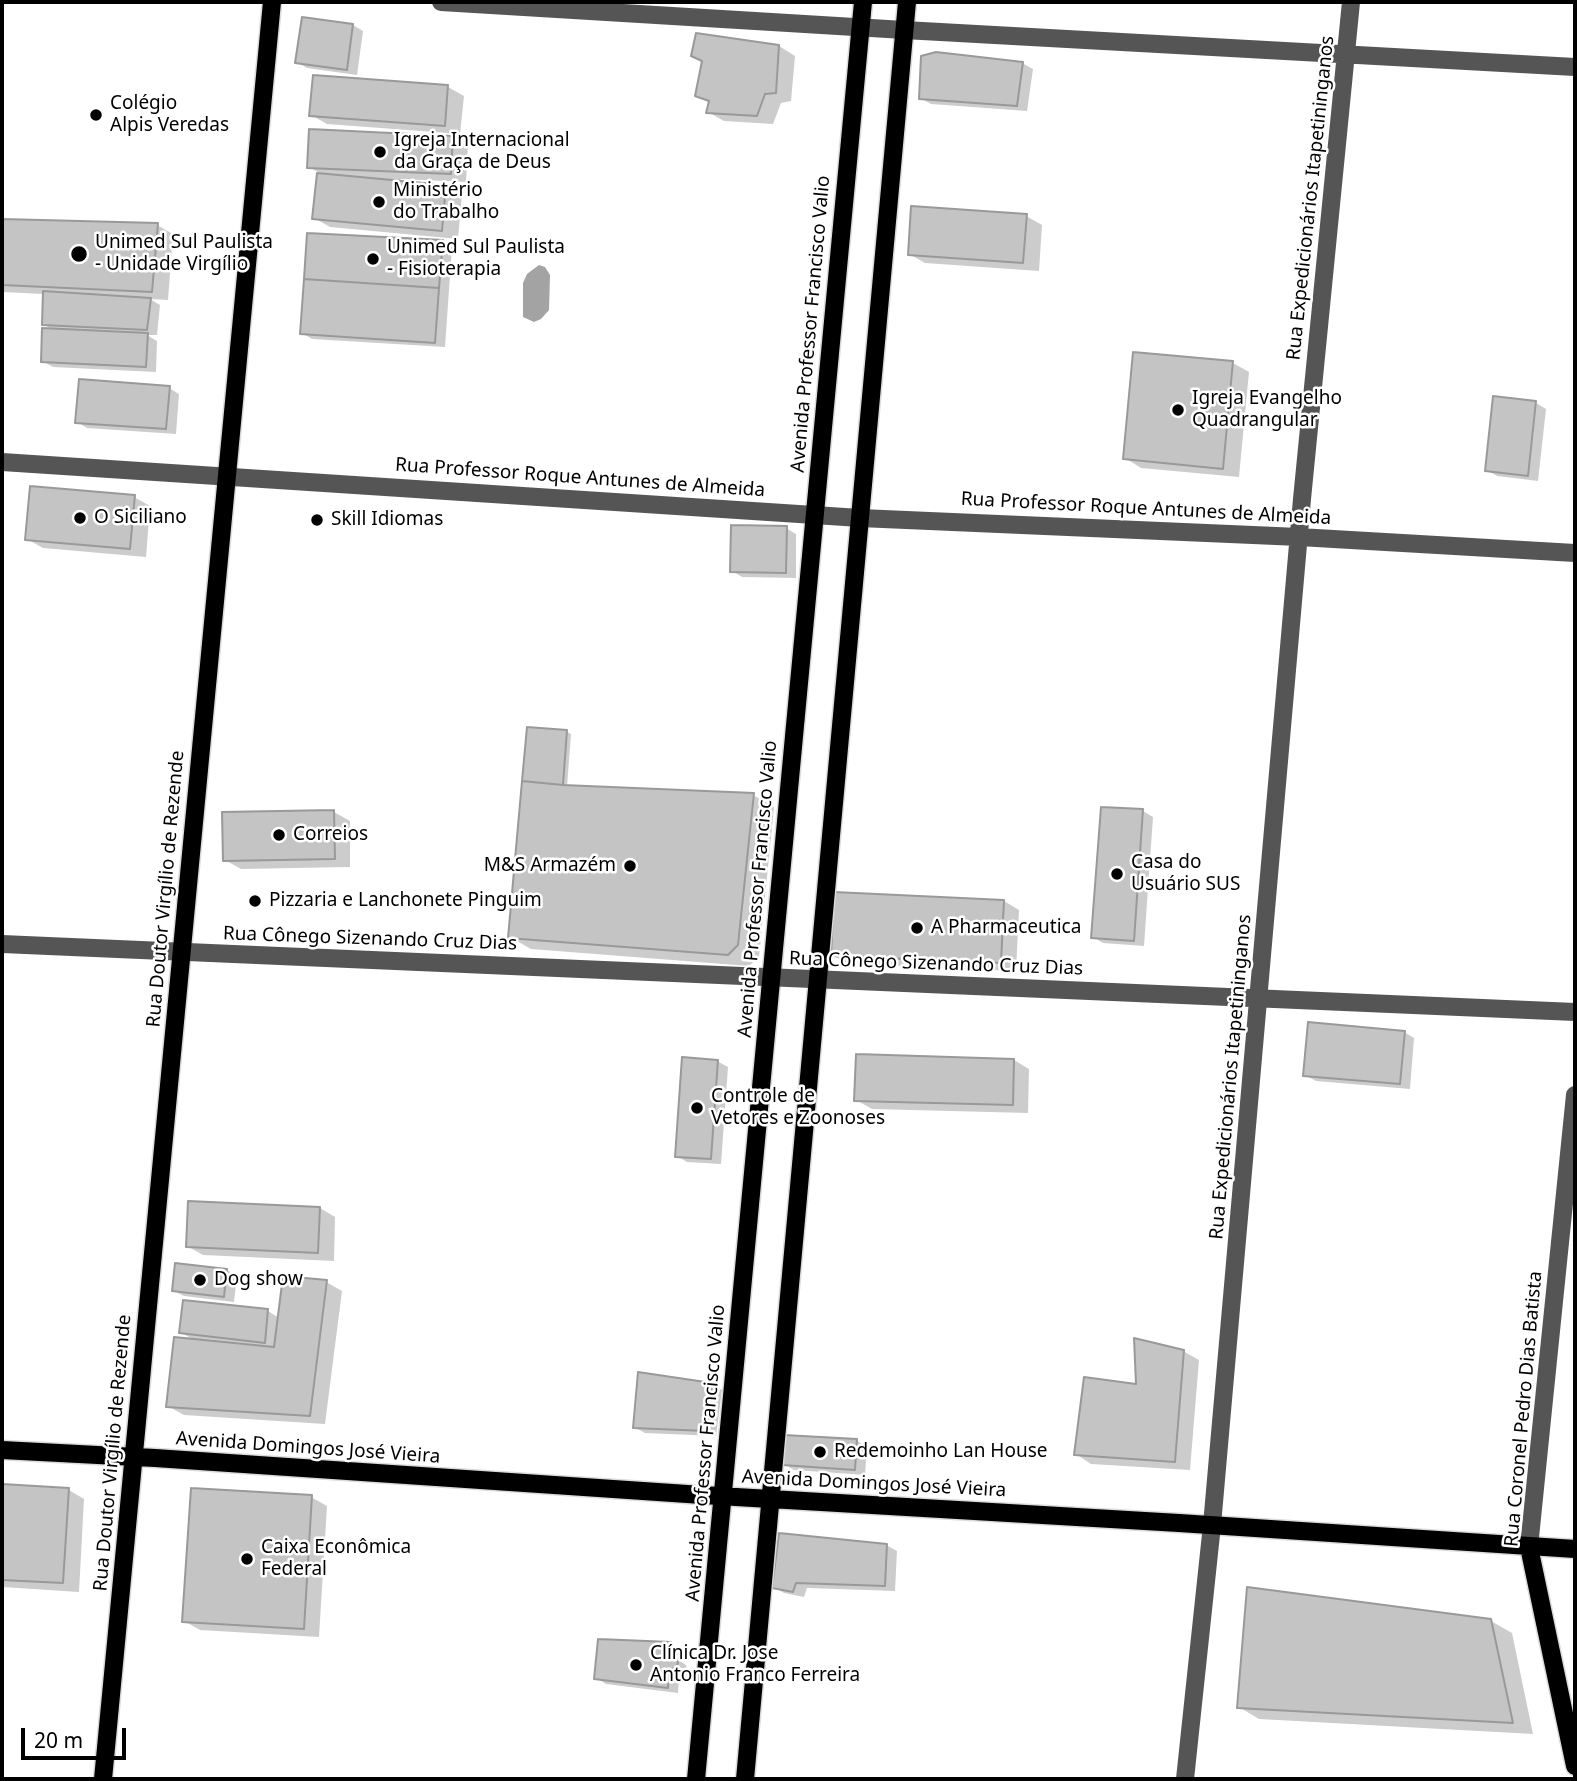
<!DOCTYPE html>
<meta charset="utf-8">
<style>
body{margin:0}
#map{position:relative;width:1577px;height:1781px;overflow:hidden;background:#fff;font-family:"Noto Sans",sans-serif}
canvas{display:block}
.frame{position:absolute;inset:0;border:4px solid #000;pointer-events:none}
.scale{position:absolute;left:21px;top:1728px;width:105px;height:32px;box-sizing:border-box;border:4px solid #000;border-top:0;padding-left:9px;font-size:21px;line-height:24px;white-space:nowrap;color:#000;-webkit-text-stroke:5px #fff;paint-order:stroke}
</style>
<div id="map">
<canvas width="1577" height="1781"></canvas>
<div class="frame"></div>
<div class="scale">20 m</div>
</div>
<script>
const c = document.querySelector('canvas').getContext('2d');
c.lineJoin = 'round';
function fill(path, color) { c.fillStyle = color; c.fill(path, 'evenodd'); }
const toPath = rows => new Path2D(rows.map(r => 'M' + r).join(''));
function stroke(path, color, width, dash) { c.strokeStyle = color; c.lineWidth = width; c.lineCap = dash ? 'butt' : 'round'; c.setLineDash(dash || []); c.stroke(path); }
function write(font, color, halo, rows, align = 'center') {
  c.font = font + ' "Noto Sans",sans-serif'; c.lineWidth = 5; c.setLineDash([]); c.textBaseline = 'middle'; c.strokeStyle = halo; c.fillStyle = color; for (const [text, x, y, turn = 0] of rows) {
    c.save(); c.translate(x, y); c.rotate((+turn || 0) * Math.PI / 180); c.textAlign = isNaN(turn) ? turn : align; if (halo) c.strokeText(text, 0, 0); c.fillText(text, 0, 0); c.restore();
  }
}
fill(toPath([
 [539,265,545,267,550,275,549,310,541,319,534,322,523,317,523,283,527,274]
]), '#a3a3a3');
fill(toPath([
 [353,25,363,31,357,75,307,68,297,62],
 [779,46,795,56,791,101,781,103,773,124,724,121,708,112,710,103,697,95],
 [1022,63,1033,69,1027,111,931,104,920,98],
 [448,87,464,96,460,134,327,124,311,115],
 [452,137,468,146,466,182,400,179,400,182,446,186,462,195,458,239,330,227,314,218,318,172,309,167],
 [1026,216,1042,225,1039,271,925,263,909,254],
 [2,220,157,225,173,234,168,300,150,299,160,305,157,335,147,335,157,341,156,372,53,367,42,361,54,331,43,324,44,294,2,292],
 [442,241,452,247,445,347,312,339,302,333],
 [1135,354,1233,363,1249,372,1239,477,1141,468,1125,458],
 [169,388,179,394,176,434,87,428,77,422],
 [1536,403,1546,409,1538,481,1497,476,1487,470],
 [134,497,150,506,146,557,43,548,27,539],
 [786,528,796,534,796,578,742,577,732,571],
 [567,732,571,734,567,787,753,795,774,807,759,957,749,966,531,949,510,937],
 [1143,811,1153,817,1144,946,1103,943,1093,937],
 [334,812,350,821,350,867,241,869,225,860],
 [1004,901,1019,910,1016,971,848,964,832,955],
 [1404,1032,1414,1038,1410,1089,1316,1081,1305,1075],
 [1014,1060,1029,1069,1028,1113,872,1109,856,1100],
 [717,1061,728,1067,721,1164,687,1162,677,1156],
 [320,1208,335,1217,334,1261,203,1255,187,1246],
 [227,1270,237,1276,234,1302,184,1296,174,1291],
 [326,1282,342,1291,325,1424,184,1415,168,1406,195,1341,181,1332,268,1311,279,1318],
 [1183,1351,1199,1360,1190,1470,1091,1464,1076,1454,1138,1386],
 [711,1384,722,1390,716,1436,645,1433,634,1427],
 [857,1441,867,1447,865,1475,794,1470,784,1464],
 [2,1486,69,1490,84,1499,79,1592,2,1587],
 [311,1497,327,1506,319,1637,200,1630,184,1621],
 [886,1545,897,1551,895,1591,807,1588,804,1597,784,1593,774,1587],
 [1491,1621,1512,1633,1533,1734,1259,1719,1239,1707],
 [600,1640,671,1644,681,1650,680,1661,686,1665,687,1669,685,1673,679,1675,678,1693,606,1684,596,1678]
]), '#0003');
const building = toPath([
 [302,17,353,24,347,70,295,63,302,17],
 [696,33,779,45,776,93,765,94,757,116,706,113,709,101,695,96,702,61,691,56,696,33],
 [936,52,1023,62,1017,106,919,99,921,56,936,52],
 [313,75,448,85,445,126,309,116,313,75],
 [309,129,453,136,451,174,307,168,309,129],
 [317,173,446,185,442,231,312,219,317,173],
 [911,206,1027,214,1023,263,908,255,911,206],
 [2,219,158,223,152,292,2,285,2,219],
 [307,233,443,240,439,288,304,279,307,233],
 [304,279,439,288,435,343,300,334,304,279],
 [43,291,151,298,147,330,42,325,43,291],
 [42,328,148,333,146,367,41,362,42,328],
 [1133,352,1233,361,1223,469,1123,459,1133,352],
 [79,379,170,386,166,429,75,423,79,379],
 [1493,396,1536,401,1528,476,1485,471,1493,396],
 [30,486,135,495,130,549,25,540,30,486],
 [731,525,787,526,786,573,730,572,731,525],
 [527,727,567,730,563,785,522,781,527,727],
 [522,781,563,785,754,793,738,945,728,955,508,938,522,781],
 [1101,807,1143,809,1134,941,1091,938,1101,807],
 [334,810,335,859,223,861,222,812,334,810],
 [834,892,1004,900,1001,963,831,956,834,892],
 [1308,1022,1405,1031,1400,1084,1303,1076,1308,1022],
 [856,1054,1014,1059,1013,1105,854,1101,856,1054],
 [682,1057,718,1060,711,1159,675,1157,682,1057],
 [188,1201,320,1207,318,1253,186,1247,188,1201],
 [175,1263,227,1269,224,1297,172,1291,175,1263],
 [283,1276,327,1280,310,1416,166,1407,174,1337,274,1347,283,1276],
 [183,1300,268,1309,265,1343,179,1333,183,1300],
 [1134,1338,1184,1350,1175,1462,1074,1455,1084,1377,1136,1384,1134,1338],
 [638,1372,712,1383,706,1431,633,1428,638,1372],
 [784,1435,857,1439,855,1470,782,1465,784,1435],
 [2,1484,69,1488,63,1583,2,1580,2,1484],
 [191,1488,312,1495,304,1629,182,1622,191,1488],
 [779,1533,887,1544,885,1586,796,1583,793,1592,772,1588,779,1533],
 [1247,1587,1491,1619,1513,1723,1237,1708,1247,1587],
 [598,1639,671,1642,670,1653,676,1658,678,1663,675,1668,669,1670,668,1688,594,1679,598,1639]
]);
fill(building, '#c4c4c4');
stroke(building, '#999', 2);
const major = toPath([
 [2,1450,155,1458,702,1495,1179,1523,1575,1549],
 [1529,1547,1575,1766],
 [103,1779,272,2],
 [696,1779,863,2],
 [745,1779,907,2]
]);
stroke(major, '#dbdbdb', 21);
stroke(toPath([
 [441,2,904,30,1575,67],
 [2,462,860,518,1299,537,1575,553],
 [2,944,1575,1012],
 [1529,1547,1575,1095],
 [1185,1779,1212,1525,1302,499,1351,2]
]), '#555', 18);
stroke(major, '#000', 18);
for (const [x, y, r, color] of [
 [96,115,7,"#000"],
 [380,152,7,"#000"],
 [379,202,7,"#000"],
 [79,254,9,"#000"],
 [373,259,7,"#000"],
 [1178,410,7,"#000"],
 [80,518,7,"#000"],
 [317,520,7,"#000"],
 [279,835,7,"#000"],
 [630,866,7,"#000"],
 [1117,874,7,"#000"],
 [255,901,7,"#000"],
 [917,928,7,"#000"],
 [697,1108,7,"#000"],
 [200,1280,7,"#000"],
 [820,1452,7,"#000"],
 [247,1559,7,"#000"],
 [636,1665,7,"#000"]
]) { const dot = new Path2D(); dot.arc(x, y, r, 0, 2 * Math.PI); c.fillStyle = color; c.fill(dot); stroke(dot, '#fff', 2.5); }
write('19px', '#000', '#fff', [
 ["Colégio",110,104],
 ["Alpis Veredas",110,126],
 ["Igreja Internacional",394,141],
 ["da Graça de Deus",394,163],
 ["Ministério",393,191],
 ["do Trabalho",393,213],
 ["Unimed Sul Paulista",95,243],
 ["- Unidade Virgílio",95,265],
 ["Unimed Sul Paulista",387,248],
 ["- Fisioterapia",387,270],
 ["Igreja Evangelho",1192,399],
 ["Quadrangular",1192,421],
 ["O Siciliano",94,518],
 ["Skill Idiomas",331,520],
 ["Correios",293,835],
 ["Casa do",1131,863],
 ["Usuário SUS",1131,885],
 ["M&S Armazém",616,866,"right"],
 ["Pizzaria e Lanchonete Pinguim",269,901],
 ["A Pharmaceutica",931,928],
 ["Controle de",711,1097],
 ["Vetores e Zoonoses",711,1119],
 ["Dog show",214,1280],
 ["Redemoinho Lan House",834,1452],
 ["Caixa Econômica",261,1548],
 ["Federal",261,1570],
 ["Clínica Dr. Jose",650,1654],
 ["Antonio Franco Ferreira",650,1676]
], 'left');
write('19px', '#000', '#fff', [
 ["Rua Expedicionários Itapetininganos",1311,198,-84],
 ["Avenida Professor Francisco Valio",811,324,-85],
 ["Rua Professor Roque Antunes de Almeida",580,478,4],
 ["Rua Professor Roque Antunes de Almeida",1146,509,3],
 ["Rua Doutor Virgílio de Rezende",166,889,-85],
 ["Avenida Professor Francisco Valio",758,889,-85],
 ["Rua Cônego Sizenando Cruz Dias",370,939,2],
 ["Rua Cônego Sizenando Cruz Dias",936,964,2],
 ["Rua Expedicionários Itapetininganos",1231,1077,-85],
 ["Rua Coronel Pedro Dias Batista",1524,1409,-85],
 ["Avenida Domingos José Vieira",308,1448,4],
 ["Rua Doutor Virgílio de Rezende",113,1453,-85],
 ["Avenida Professor Francisco Valio",706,1453,-85],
 ["Avenida Domingos José Vieira",874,1484,3]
]);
</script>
